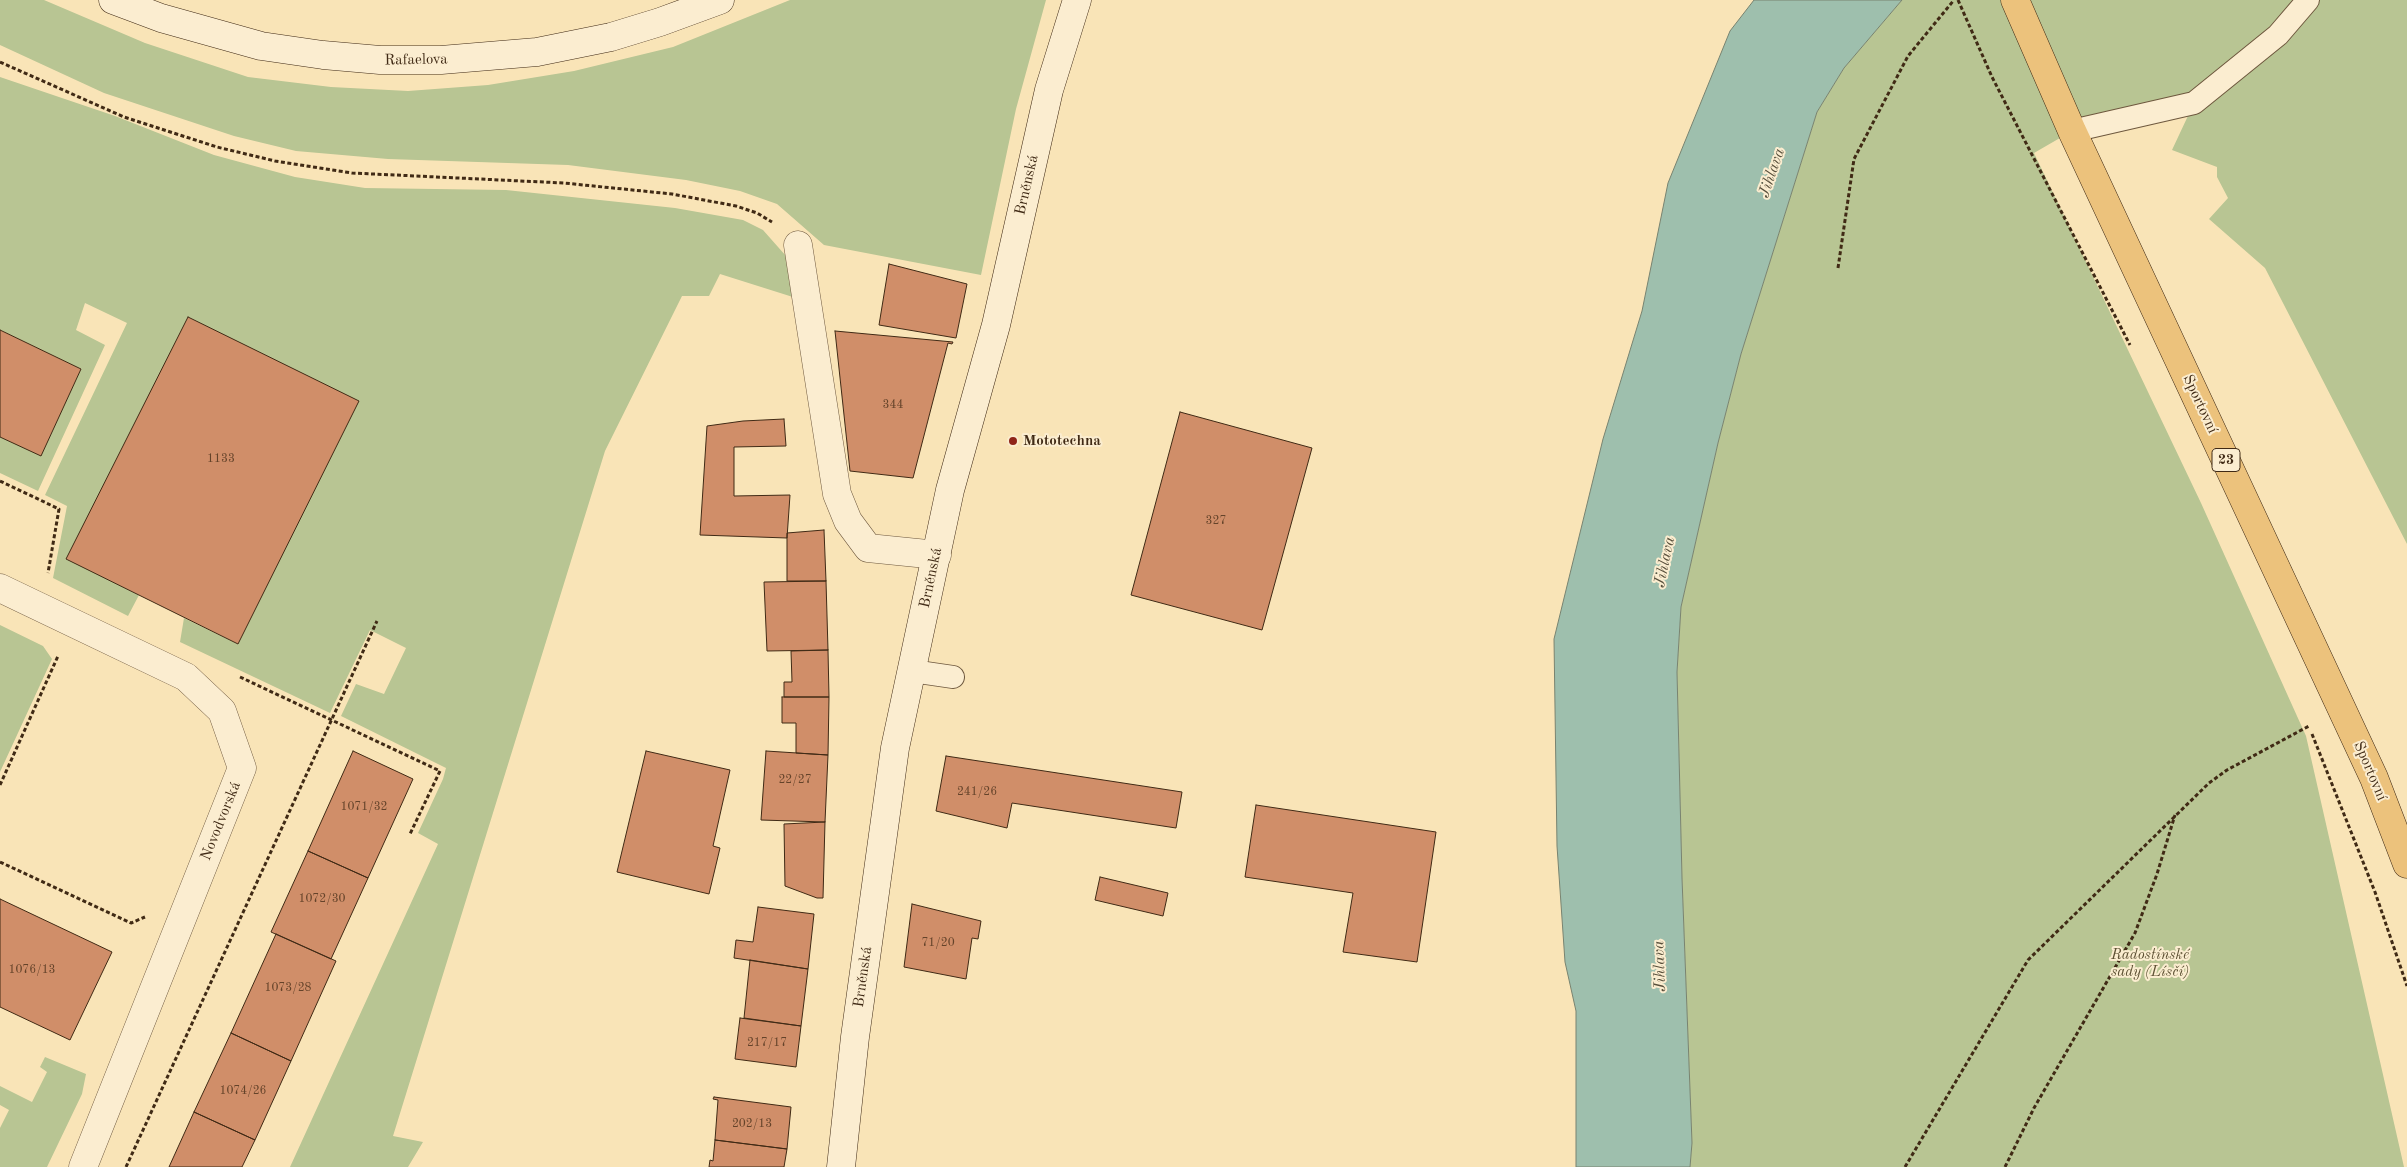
<!DOCTYPE html>
<meta charset="utf-8">
<style>
body{margin:0}
canvas{display:block;background:#f9e4b7}
</style>
<canvas width="2407" height="1167"></canvas>
<script>
const c = document.querySelector('canvas').getContext('2d');
c.lineJoin = 'round';
function fill(path, color) { c.fillStyle = color; c.fill(path, 'evenodd'); }
const toPath = rows => new Path2D(rows.map(r => 'M' + r).join(''));
function stroke(path, color, width, dash) { c.strokeStyle = color; c.lineWidth = width; c.lineCap = dash ? 'butt' : 'round'; c.setLineDash(dash || []); c.stroke(path); }
function write(font, color, halo, rows, align = 'center') {
  c.font = font + ' "Old Standard TT",serif'; c.lineWidth = 4; c.setLineDash([]); c.textBaseline = 'middle'; c.strokeStyle = halo; c.fillStyle = color; for (const [text, x, y, turn = 0] of rows) {
    c.save(); c.translate(x, y); c.rotate((+turn || 0) * Math.PI / 180); c.textAlign = isNaN(turn) ? turn : align; if (halo) c.strokeText(text, 0, 0); c.fillText(text, 0, 0); c.restore();
  }
}
fill(toPath([
 [0,0,44,0,145,43,248,77,331,87,408,91,488,85,574,71,673,47,790,0,1046,0,1016,109,981,275,824,245,777,204,740,191,686,180,568,165,388,159,296,151,234,136,104,93,0,45],
 [1902,0,2407,0,2407,544,2265,268,2209,219,2228,198,2217,177,2217,167,2172,150,2194,103,2072,131,2034,153,2201,503,2306,736,2404,1167,1690,1167,1692,1143,1682,878,1677,672,1681,607,1718,443,1741,354,1817,112,1844,68],
 [0,77,115,116,214,155,295,177,365,188,506,190,675,208,743,220,763,230,786,256,796,298,720,274,709,296,682,296,605,451,393,1136,423,1142,408,1167,290,1167,438,844,418,833,443,779,446,768,341,716,356,684,384,694,406,648,370,630,330,713,180,642,184,618,238,644,358,401,67,559,139,595,128,616,53,578,67,506,45,495,127,323,85,303,76,330,105,345,38,491,0,473,0,437,41,455,81,369,0,330],
 [0,625,43,646,52,659,0,772],
 [45,1057,86,1074,82,1094,47,1167,0,1167,0,1128,9,1110,0,1105,0,1086,32,1102,47,1072,40,1067]
]), '#b8c593');
const water = toPath([
 [1754,0,1902,0,1844,68,1817,112,1741,354,1718,443,1681,607,1677,672,1682,878,1692,1143,1690,1167,1576,1167,1576,1011,1565,962,1557,846,1554,639,1603,439,1642,311,1668,183,1730,31,1754,0]
]);
fill(water, '#9ebfad');
stroke(water, '#788370', 1);
const building = toPath([
 [889,264,967,284,956,338,879,325,889,264],
 [188,317,359,401,238,644,66,559,188,317],
 [0,330,81,369,41,456,0,437,0,330],
 [835,331,953,342,952,344,948,343,913,478,850,471,835,331],
 [1180,412,1312,448,1262,630,1131,595,1180,412],
 [784,419,786,446,734,447,734,496,790,495,787,538,700,535,707,426,743,421,784,419],
 [824,530,826,581,787,581,787,533,824,530],
 [826,581,828,650,767,651,764,582,826,581],
 [828,650,829,697,784,697,784,682,792,682,791,651,828,650],
 [782,697,829,697,828,755,796,753,796,723,782,723,782,697],
 [353,751,413,779,368,878,308,851,353,751],
 [646,751,730,770,713,846,720,848,709,894,617,872,646,751],
 [766,751,828,755,825,822,761,820,766,751],
 [946,756,1182,792,1176,828,1012,803,1007,828,936,811,946,756],
 [1256,805,1436,832,1417,962,1343,952,1353,893,1245,877,1256,805],
 [825,822,823,898,817,898,785,886,784,824,825,822],
 [308,851,368,878,331,959,271,932,308,851],
 [1100,877,1168,893,1163,916,1095,900,1100,877],
 [0,899,112,952,70,1040,0,1007,0,899],
 [912,904,981,921,978,939,972,938,966,979,904,967,912,904],
 [758,907,814,914,808,969,734,958,736,940,753,942,758,907],
 [276,934,336,961,291,1061,231,1033,276,934],
 [750,960,808,969,801,1026,744,1018,750,960],
 [740,1018,801,1026,796,1067,735,1059,740,1018],
 [231,1033,291,1061,255,1140,194,1112,231,1033],
 [714,1097,791,1107,787,1149,715,1140,718,1100,713,1099,714,1097],
 [194,1112,255,1140,242,1167,169,1167,194,1112],
 [715,1140,787,1149,784,1167,709,1167,710,1160,713,1161,715,1140]
]);
fill(building, '#d08e69');
stroke(building, '#402a15', 1);
const lane = toPath([
 [2072,131,2194,103,2278,35,2308,0],
 [912,671,953,677]
]);
const street = toPath([
 [798,245,837,494,848,521,868,548,937,555],
 [0,588,186,677,222,711,242,768,83,1167]
]);
const secondary = toPath([
 [113,0,161,18,261,46,323,55,380,60,441,60,537,52,611,37,660,22,720,0],
 [841,1167,855,1037,895,748,950,490,996,325,1049,90,1077,0]
]);
const primary = toPath([
 [2015,0,2072,131,2374,778,2407,864]
]);
stroke(lane, '#6e583e', 24);
stroke(street, '#6e583e', 29);
stroke(secondary, '#402a15', 29);
stroke(primary, '#402a15', 29);
stroke(toPath([
 [1958,0,1992,77,2130,345],
 [0,62,124,117,217,147,275,161,352,173,564,183,672,194,736,206,757,213,772,222],
 [1838,268,1854,159,1908,56,1954,0],
 [0,481,59,509,48,573],
 [240,677,440,771,410,834],
 [2312,734,2375,892,2407,986],
 [0,785,58,656],
 [0,862,131,923,145,917],
 [126,1167,377,621],
 [1905,1167,2028,960,2209,783,2227,770,2309,726],
 [2005,1167,2034,1108,2135,933,2157,874,2175,815]
]), '#402a15', 3, [4, 2.5]);
stroke(lane, '#fbedd0', 22);
stroke(street, '#fbedd0', 28);
stroke(secondary, '#fbedd0', 28);
stroke(primary, '#ecc27c', 28);
for (const [x, y, r, color] of [
 [1013,441,5,"#8f2418"]
]) { const dot = new Path2D(); dot.arc(x, y, r, 0, 2 * Math.PI); c.fillStyle = color; c.fill(dot); stroke(dot, '#fbedd0', 2); }
write('12px', '#64432a', null, [
 ["344",893,405],
 ["1133",221,459],
 ["327",1216,521],
 ["22/27",795,780],
 ["241/26",977,792],
 ["1071/32",364,807],
 ["1072/30",322,899],
 ["71/20",938,943],
 ["1076/13",32,970],
 ["1073/28",288,988],
 ["217/17",767,1043],
 ["1074/26",243,1091],
 ["202/13",752,1124]
]);
for (const [x, y, w] of [
 [2226,460,28]
]) { const box = new Path2D(); box.roundRect(x - w / 2, y - 11.5, w, 23, 4); c.fillStyle = '#fbedd0'; c.fill(box); stroke(box, '#402a15', 1); }
write('bold 14px', '#402a15', null, [
 ["23",2226,460]
]);
write('15px', '#402a15', '#fbedd0', [
 ["Rafaelova",416,60,-1],
 ["Brněnská",1027,185,-77],
 ["Sportovní",2200,404,65],
 ["Brněnská",931,578,-78],
 ["Sportovní",2370,771,67],
 ["Novodvorská",221,821,-68],
 ["Brněnská",863,977,-82]
]);
write('bold 15px', '#402a15', '#fbedd0', [
 ["Mototechna",1023,441]
], 'left');
write('italic 15px', '#5e5134', '#fbedd0', [
 ["Radostínské",2150,955],
 ["sady (Lísčí)",2150,972]
]);
write('italic 16px', '#584f3b', '#fbedd0', [
 ["Jihlava",1772,173,-71],
 ["Jihlava",1665,562,-78],
 ["Jihlava",1660,966,-92]
]);
</script>
